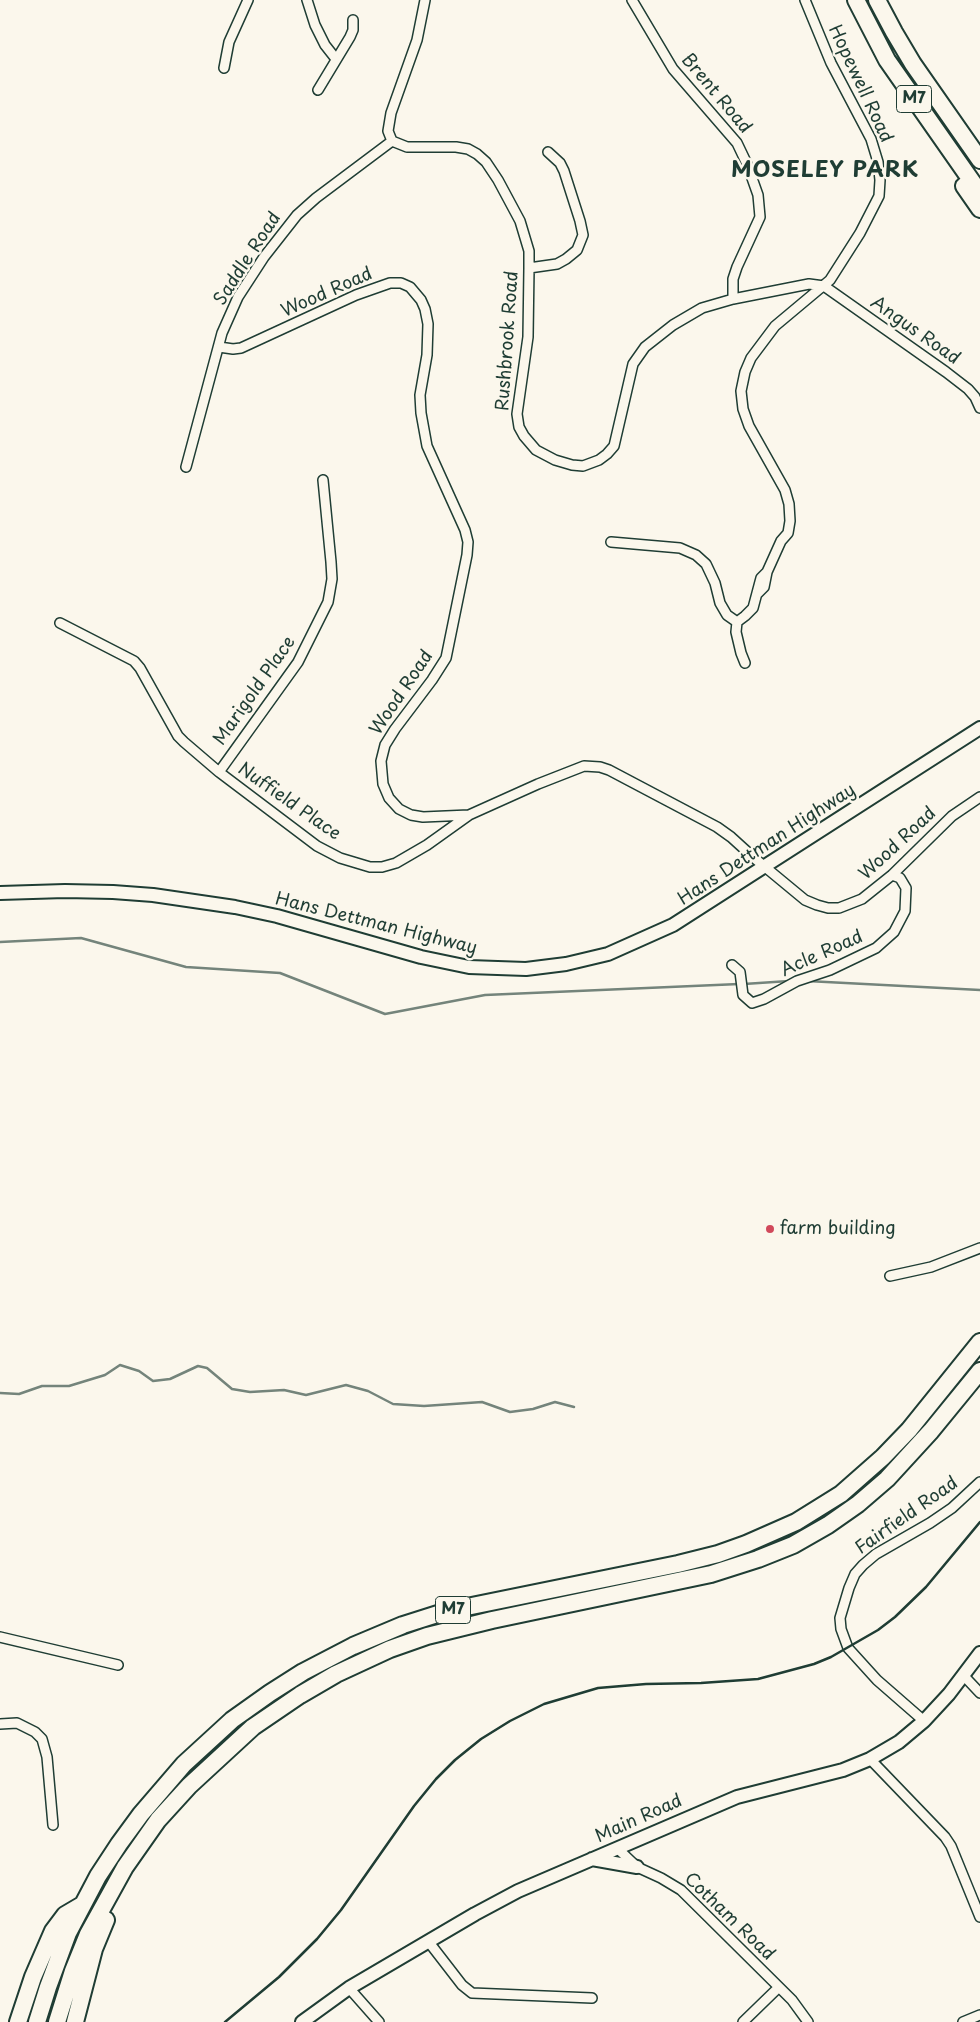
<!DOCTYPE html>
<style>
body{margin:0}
canvas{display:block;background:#fbf7ec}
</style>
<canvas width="980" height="2022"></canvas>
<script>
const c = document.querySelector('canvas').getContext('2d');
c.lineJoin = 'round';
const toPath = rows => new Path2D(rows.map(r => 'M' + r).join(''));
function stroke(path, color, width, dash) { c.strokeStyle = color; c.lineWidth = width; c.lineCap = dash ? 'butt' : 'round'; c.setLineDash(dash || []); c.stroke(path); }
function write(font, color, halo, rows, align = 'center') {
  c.font = font + ' "Playpen Sans",sans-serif'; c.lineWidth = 5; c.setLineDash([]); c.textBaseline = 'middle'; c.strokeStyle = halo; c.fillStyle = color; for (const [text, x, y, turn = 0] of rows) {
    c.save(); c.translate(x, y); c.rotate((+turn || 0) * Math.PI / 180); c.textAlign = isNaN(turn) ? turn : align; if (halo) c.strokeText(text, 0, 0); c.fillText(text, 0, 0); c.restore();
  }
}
stroke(toPath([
 [0,942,81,938,186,967,280,973,385,1014,485,995,739,984],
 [807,981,980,990],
 [744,984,789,981],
 [0,1393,19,1394,42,1386,69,1386,105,1375,120,1365,139,1371,153,1381,170,1379,198,1366,207,1368,232,1389,250,1392,284,1390,306,1395,346,1385,368,1391,393,1404,424,1406,482,1402,510,1412,533,1409,555,1402,574,1407]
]), '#74847b', 2.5);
const street = toPath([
 [307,0,315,25,325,45,336,59],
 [425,0,417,40,391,113,388,131,392,141,407,147,456,147,468,149,477,154,486,162,498,180,520,221,529,251,529,268,528,337,517,414,519,427,524,436,536,450,555,460,572,465,583,466,599,460,607,454,614,446,633,364,645,347,673,325,702,308,733,299,809,284,824,286,946,372,968,389,975,397,980,408],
 [632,0,673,69,737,143,747,164,758,195,760,217,737,267,733,279,733,299],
 [224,68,229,42,248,0],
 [318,90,350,37,353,30,353,20],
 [529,268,557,264,566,259,577,250,583,235,580,221,564,171,560,163,548,152],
 [219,347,233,349,241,348,356,295,390,283,401,283,410,287,421,300,425,309,428,324,427,355,420,395,421,413,427,446,465,530,468,542,467,555,446,658,432,680,395,729,385,745,381,761,383,784,389,798,399,809,411,815,423,817,469,815,538,784,584,766,600,767,609,770,717,827,731,837,753,857,805,900,817,905,828,908,839,908,862,899,892,875,952,816,980,797],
 [186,467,222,333,238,297,264,257,297,215,316,198,392,141],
 [611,542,680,548,696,555,706,564,715,583,720,603,727,615,737,622],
 [757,594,764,587,767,572],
 [737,622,745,616,753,608,761,578,767,572,781,541,788,533,790,521,789,504,785,490,749,426,743,409,741,391,745,372,751,358,775,326,830,280,860,233,879,196,880,180,878,162,871,139,831,63,805,0],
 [737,622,736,632,741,653,745,663],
 [60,623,134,661,140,668,178,736,184,742,219,772,317,846,340,858,370,867,382,867,396,863,427,845,469,815],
 [219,772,298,662,328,602,332,579,331,562,323,480],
 [732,965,740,972,743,995,752,1003,764,999,797,981,830,970,876,948,894,932,905,911,906,888,900,878,892,875],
 [890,1276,931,1267,980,1248],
 [0,1637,118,1665],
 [964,1676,980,1693],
 [924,1721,877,1680,848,1648,841,1629,840,1618,849,1588,855,1574,863,1565,876,1554,930,1523,952,1508,980,1482],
 [0,1724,17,1723,35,1732,42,1739,47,1757,53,1825],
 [870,1759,945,1837,951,1846,980,1917],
 [617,1848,637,1867,661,1878,681,1890,792,2000,808,2022],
 [428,1941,462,1985,472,1993,592,1998],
 [349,1988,379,2022],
 [743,2022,778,1988],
 [963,2022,980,2015]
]);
const secondary = toPath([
 [0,893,65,891,113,892,153,895,235,907,277,916,421,957,469,967,526,969,566,964,608,954,673,925,980,728],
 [592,1859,637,1867],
 [302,2022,349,1988,475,1914,518,1891,737,1797,843,1770,870,1759,899,1742,924,1721,949,1694,980,1653]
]);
const highway = toPath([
 [856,0,887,60,980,193],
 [877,0,894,32,913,64,980,160],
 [964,186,980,209],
 [18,2022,33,1977,53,1931,65,1915,82,1905],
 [37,2022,48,1987,68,1933,98,1876,119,1844,141,1814,184,1764,232,1720,270,1693,303,1672,353,1646,403,1625,447,1611,678,1564,718,1554,746,1544,796,1522,841,1494,883,1457,909,1430,980,1342],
 [57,2022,73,1971,88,1934,125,1867,158,1820,189,1786,253,1727,300,1695,336,1674,390,1649,427,1636,492,1620,711,1574,758,1559,793,1545,828,1525,858,1504,887,1479,931,1431,980,1371],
 [75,2022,94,1949,106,1920]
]);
stroke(street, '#1f3d34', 12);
stroke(secondary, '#1f3d34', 16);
stroke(highway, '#1f3d34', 20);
stroke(street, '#fbf7ec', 9);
stroke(secondary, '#fbf7ec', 12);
stroke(highway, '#fbf7ec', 16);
stroke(toPath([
 [225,2022,279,1977,317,1939,341,1910,414,1806,436,1779,455,1760,481,1739,510,1721,544,1704,598,1688,646,1684,701,1683,758,1679,814,1664,831,1657,878,1630,895,1617,926,1587,980,1522]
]), '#1f3d34', 2.5);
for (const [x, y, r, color] of [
 [770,1229,5,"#d1495b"]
]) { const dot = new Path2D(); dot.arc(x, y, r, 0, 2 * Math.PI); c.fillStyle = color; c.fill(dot); stroke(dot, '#fbf7ec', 2); }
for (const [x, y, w] of [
 [914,99,35],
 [453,1610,35]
]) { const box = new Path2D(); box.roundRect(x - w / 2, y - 13.5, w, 27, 4); c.fillStyle = '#fbf7ec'; c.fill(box); stroke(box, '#1f3d34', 1); }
write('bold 16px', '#1f3d34', null, [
 ["M7",914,99],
 ["M7",453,1610]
]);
write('18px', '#1f3d34', '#fbf7ec', [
 ["Hopewell Road",860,84,65],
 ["Brent Road",716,94,50],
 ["Saddle Road",248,259,-57],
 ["Wood Road",327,293,-24],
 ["Angus Road",915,331,35],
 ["Rushbrook Road",508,341,-86],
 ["Marigold Place",255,691,-55],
 ["Wood Road",402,693,-56],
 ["Nuffield Place",289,802,35],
 ["Wood Road",898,844,-43],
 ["Hans Dettman Highway",767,845,-33],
 ["Hans Dettman Highway",376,924,14],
 ["Acle Road",822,954,-24],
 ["Fairfield Road",907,1516,-35],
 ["Main Road",639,1819,-24],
 ["Cotham Road",729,1917,44]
]);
write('18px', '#1f3d34', '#fbf7ec', [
 ["farm building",780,1229]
], 'left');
c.letterSpacing = '1px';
write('bold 22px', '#1f3d34', '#fbf7ec', [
 ["MOSELEY PARK",825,171]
]);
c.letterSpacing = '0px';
</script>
